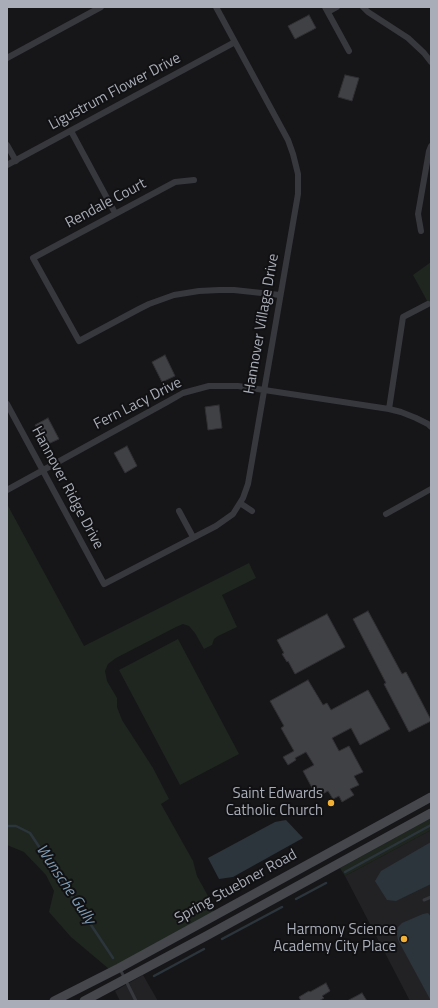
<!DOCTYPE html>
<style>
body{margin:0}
#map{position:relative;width:438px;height:1008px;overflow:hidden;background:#161618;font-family:"Titillium Web",sans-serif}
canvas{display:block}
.frame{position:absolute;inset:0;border:8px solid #a8adb8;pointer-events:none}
</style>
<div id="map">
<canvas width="438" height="1008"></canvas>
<div class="frame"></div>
</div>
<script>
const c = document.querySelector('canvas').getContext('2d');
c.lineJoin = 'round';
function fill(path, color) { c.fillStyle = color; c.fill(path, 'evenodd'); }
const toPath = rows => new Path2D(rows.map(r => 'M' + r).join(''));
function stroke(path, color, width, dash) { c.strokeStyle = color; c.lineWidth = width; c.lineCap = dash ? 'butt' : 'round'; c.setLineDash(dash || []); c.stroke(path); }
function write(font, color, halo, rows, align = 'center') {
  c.font = font + ' "Titillium Web",sans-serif'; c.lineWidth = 4; c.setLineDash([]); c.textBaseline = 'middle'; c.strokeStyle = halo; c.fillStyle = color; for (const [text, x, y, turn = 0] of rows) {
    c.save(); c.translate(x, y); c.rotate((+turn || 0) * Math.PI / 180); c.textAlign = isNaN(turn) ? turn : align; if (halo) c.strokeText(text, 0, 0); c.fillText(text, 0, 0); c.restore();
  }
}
fill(toPath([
 [431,830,431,1001,410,1001,345,876],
 [143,975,158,1001,120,1001,115,991]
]), '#222225');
fill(toPath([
 [431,262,431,308,413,275],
 [7,504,84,646,249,563,256,578,222,595,237,627,218,636,214,639,212,645,204,649,195,633,189,626,183,624,176,627,116,658,108,664,105,671,107,681,117,698,117,707,122,720,153,768,169,799,161,804,193,861,197,876,214,907,213,912,109,969,71,937,49,912,54,891,46,875,24,852,7,845],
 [178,639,239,754,180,785,119,670],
 [431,818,431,830,345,876,340,868]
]), '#1e261f');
fill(toPath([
 [286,820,303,838,233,877,219,879,208,858,275,822],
 [431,842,431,884,396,901,387,900,375,881,381,871],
 [428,913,431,917,431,1001,398,940,396,929,402,923,423,914]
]), '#2c353c');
stroke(toPath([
 [7,826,16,826,30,833,113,958],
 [345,872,431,825],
 [296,899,326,883],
 [222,939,282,907],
 [154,976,204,949]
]), '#2c353c', 2.5);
const building = toPath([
 [309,15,316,28,295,39,288,26,309,15],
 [345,75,359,78,352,101,338,97,345,75],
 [165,355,175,376,162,382,152,362,165,355],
 [219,405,222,428,208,430,205,407,219,405],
 [48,418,59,439,46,445,35,425,48,418],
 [127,446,137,466,125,473,114,453,127,446],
 [368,611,402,674,406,672,431,720,431,721,409,732,384,684,386,683,353,619,368,611],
 [327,614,345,647,295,674,288,661,287,662,282,654,284,653,277,640,327,614],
 [308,680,323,705,327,703,331,710,368,690,390,729,360,745,351,728,332,738,339,751,349,746,363,772,354,776,359,785,350,789,354,795,342,802,339,796,333,799,328,791,317,797,303,771,314,765,306,752,295,758,296,760,288,765,283,757,294,751,281,728,284,726,270,701,308,680],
 [326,983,330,991,322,996,324,998,319,1001,301,1001,299,997,309,991,310,992,326,983],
 [362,993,367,1001,347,1001,362,993]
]);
fill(building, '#404145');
stroke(building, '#303034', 1);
stroke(toPath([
 [424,900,431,897],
 [120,969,136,1001]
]), '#37383d', 3);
stroke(toPath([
 [325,7,349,51],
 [363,7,368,12,408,38,424,53,431,62],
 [328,12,337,7],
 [7,58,101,7],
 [71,131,115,213],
 [7,145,16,161],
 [7,165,235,42],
 [194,180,175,182,33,258,79,341,139,309,149,304,174,295,199,291,219,290,234,290,280,295],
 [421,231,418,214,429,151,431,146],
 [7,404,104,584,216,526,233,514,243,498,248,484,298,194,298,174,293,154,288,140,216,7],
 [389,409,403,317,428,304],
 [7,490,167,402,183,393,209,386,238,386,389,409,401,412,416,418,428,424,431,427],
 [240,503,252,511],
 [179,511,193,537],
 [386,514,431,489]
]), '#37383d', 6);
stroke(toPath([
 [54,1001,119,968,431,797],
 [84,1001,208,935,431,813]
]), '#45474d', 9);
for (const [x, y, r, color] of [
 [331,803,4,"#f2b134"],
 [404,939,4,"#f2b134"]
]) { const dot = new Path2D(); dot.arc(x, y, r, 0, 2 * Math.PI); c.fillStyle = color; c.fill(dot); stroke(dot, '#111113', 1.5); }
write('15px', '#a8adb8', '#111113', [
 ["Ligustrum Flower Drive",115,92,-28],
 ["Rendale Court",106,204,-28],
 ["Hannover Village Drive",262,324,-80],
 ["Fern Lacy Drive",138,404,-27],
 ["Hannover Ridge Drive",67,488,62],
 ["Spring Stuebner Road",236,887,-29]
]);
write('15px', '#a8adb8', '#111113', [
 ["Saint Edwards",323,794],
 ["Catholic Church",323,811],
 ["Harmony Science",396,930],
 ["Academy City Place",396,947]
], 'right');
write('italic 16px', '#7f9bb3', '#111113', [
 ["Wunsche Gully",65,885,56]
]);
</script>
